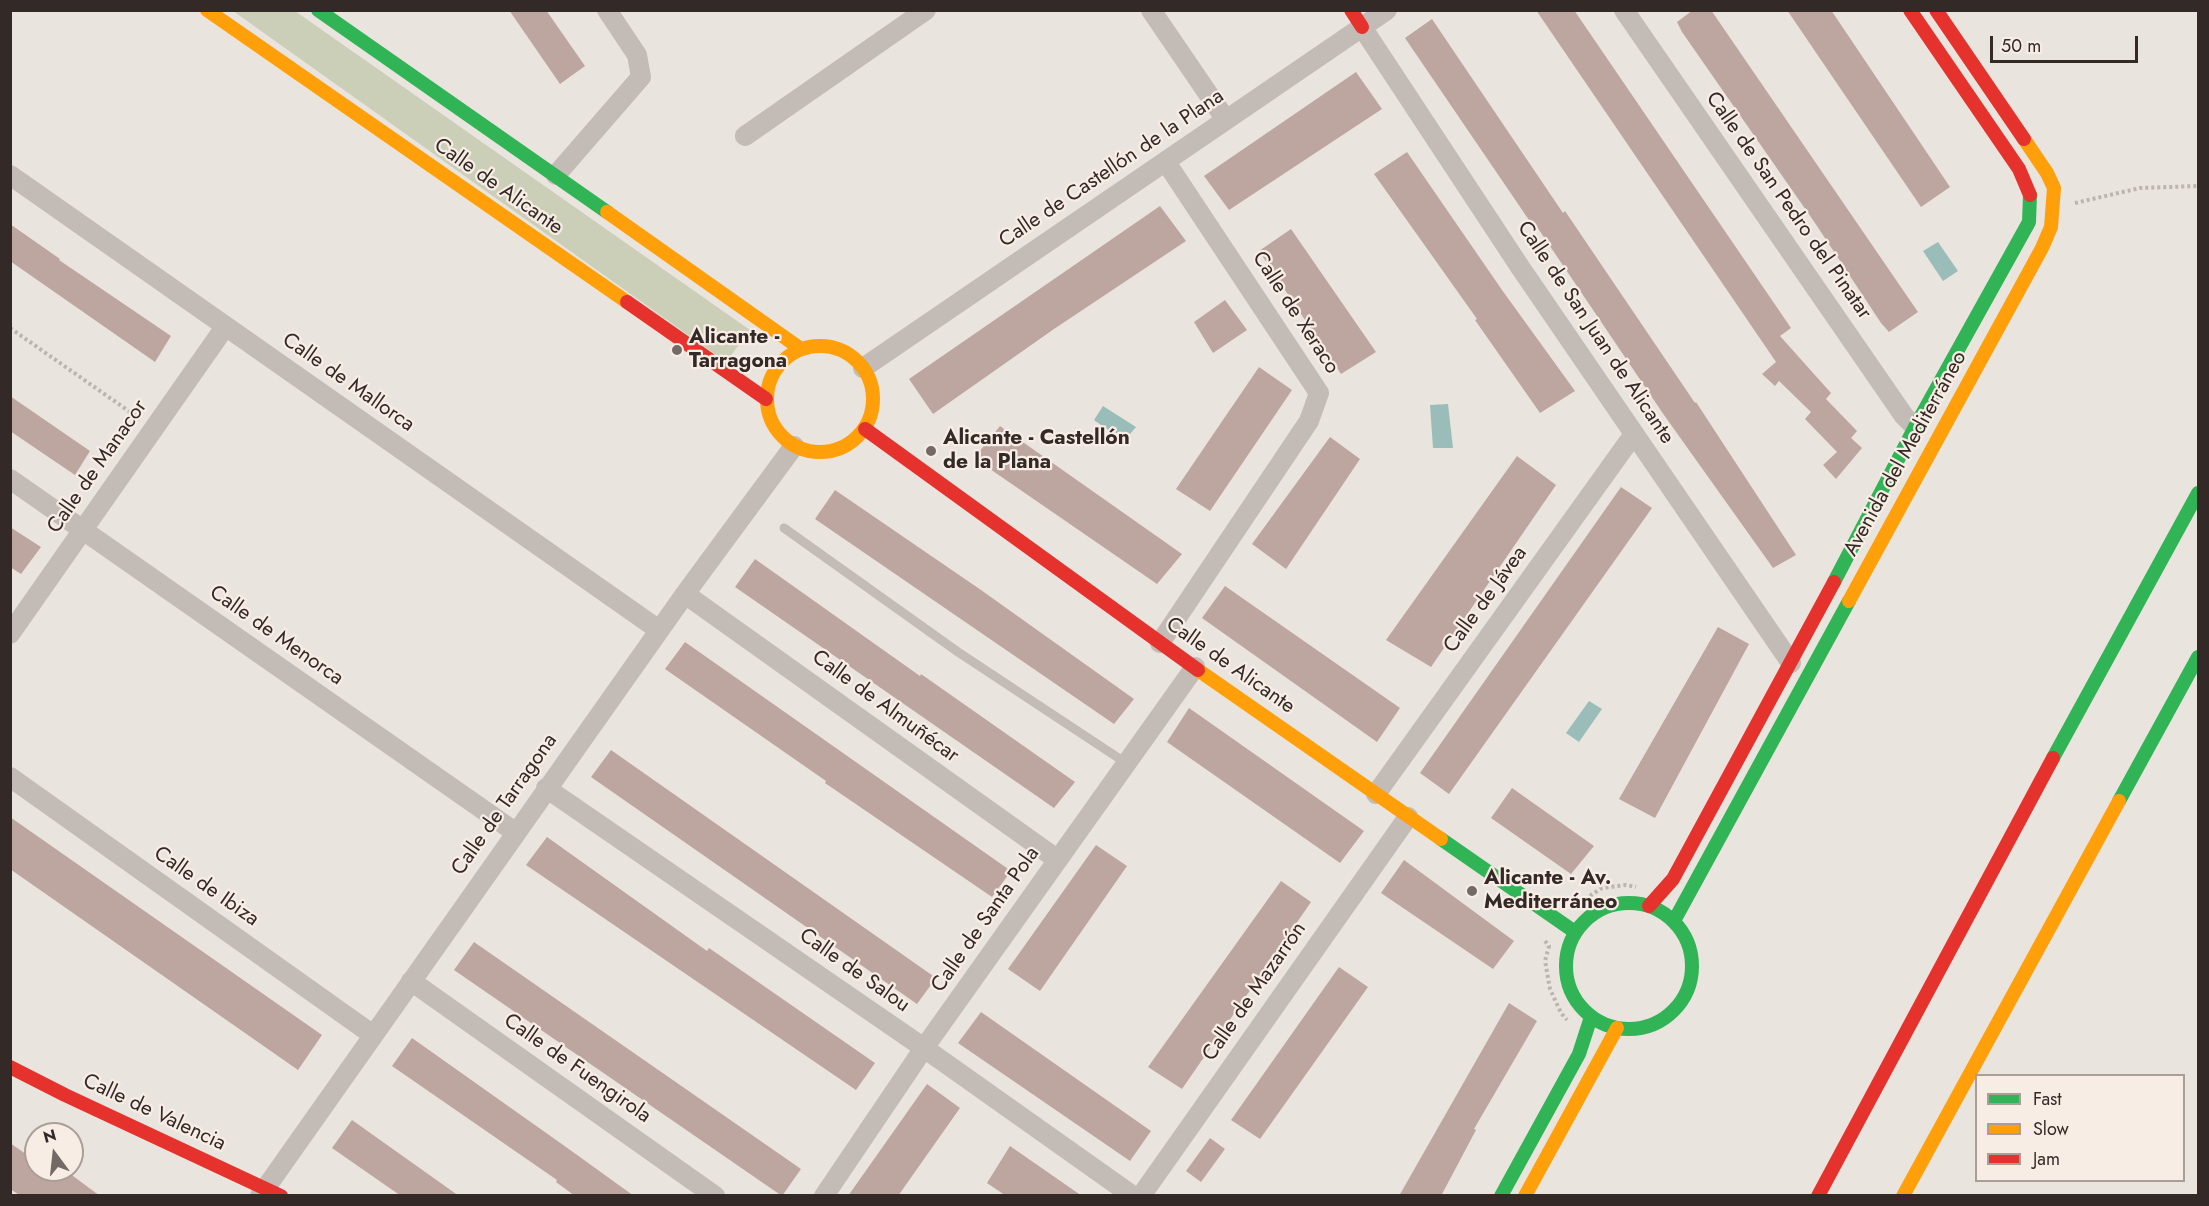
<!DOCTYPE html>
<meta charset="utf-8">
<style>
body{margin:0}
#map{position:relative;width:2209px;height:1206px;overflow:hidden;background:#eae4de;font-family:Jost,sans-serif}
canvas{display:block}
.frame{position:absolute;inset:0;border:12px solid #332926;pointer-events:none}
.legend{position:absolute;left:1975px;top:1074px;width:210px;height:108px;box-sizing:border-box;background:#f8ede4;border:2px solid #a99f98;margin:0;padding:8px 10px;list-style:none;font-size:18px;color:#332926}
.legend li{display:flex;align-items:center;gap:12px;height:30px}
.legend b{width:30px;border:2px solid #a99f98}
.north{position:absolute;left:24px;top:1122px;width:60px;height:60px;box-sizing:border-box;background:#f8ede4;border:2px solid #a99f98;border-radius:50%;rotate:345deg;font-size:16px;font-weight:700;line-height:24px;text-align:center;color:#332926}
.north::after{content:'';display:block;margin:auto;width:21px;height:27px;background:#736a66;clip-path:polygon(50% 0,100% 100%,50% 72%,0 100%)}
.scale{position:absolute;left:1990px;top:36px;width:148px;height:27px;box-sizing:border-box;border:3px solid #332926;border-top:0;padding-left:8px;font-size:18px;line-height:21px;white-space:nowrap;color:#332926;-webkit-text-stroke:4px #f8ede4;paint-order:stroke}
</style>
<div id="map">
<canvas width="2209" height="1206"></canvas>
<div class="frame"></div>
<ul class="legend">
<li><b style="height:8px;background:#30b455"></b>Fast</li>
<li><b style="height:8px;background:#ff9f0a"></b>Slow</li>
<li><b style="height:8px;background:#e5322d"></b>Jam</li>
</ul>
<div class="north">N</div>
<div class="scale">50 m</div>
</div>
<script>
const c = document.querySelector('canvas').getContext('2d');
c.lineJoin = 'round';
function fill(path, color) { c.fillStyle = color; c.fill(path, 'evenodd'); }
const toPath = rows => new Path2D(rows.map(r => 'M' + r).join(''));
function stroke(path, color, width, dash) { c.strokeStyle = color; c.lineWidth = width; c.lineCap = dash ? 'butt' : 'round'; c.setLineDash(dash || []); c.stroke(path); }
function write(font, color, halo, rows, align = 'center') {
  c.font = font + ' Jost,sans-serif'; c.lineWidth = 4.5; c.setLineDash([]); c.textBaseline = 'middle'; c.strokeStyle = halo; c.fillStyle = color; for (const [text, x, y, turn = 0] of rows) {
    c.save(); c.translate(x, y); c.rotate((+turn || 0) * Math.PI / 180); c.textAlign = isNaN(turn) ? turn : align; if (halo) c.strokeText(text, 0, 0); c.fillText(text, 0, 0); c.restore();
  }
}
fill(toPath([
 [233,11,295,11,750,330,726,362]
]), '#cccfb8');
fill(toPath([
 [1938,242,1958,271,1943,281,1923,251],
 [1448,404,1453,448,1433,448,1430,405],
 [1103,406,1136,427,1124,441,1094,420],
 [1589,701,1602,709,1579,742,1566,733]
]), '#9abdba');
fill(toPath([
 [509,10,546,10,585,66,560,84],
 [1536,10,1574,10,1791,328,1780,336,1831,393,1826,399,1857,431,1851,438,1862,448,1836,479,1823,465,1837,452,1805,419,1811,412,1779,381,1775,386,1762,374,1776,362],
 [1693,10,1711,10,1918,312,1889,332,1881,323,1815,223,1682,32,1677,22],
 [1787,10,1831,10,1950,187,1921,207],
 [1432,19,1563,213,1565,211,1695,403,1696,402,1796,555,1773,568,1664,415,1533,221,1531,223,1405,38],
 [1356,72,1382,109,1229,210,1204,176],
 [1407,152,1502,290,1575,391,1540,413,1475,320,1477,319,1374,174],
 [1160,206,1186,241,1054,329,933,414,909,379],
 [10,224,60,259,59,260,171,336,155,362,10,261],
 [1291,229,1376,352,1341,374,1259,251],
 [1225,300,1247,330,1213,353,1194,322],
 [1259,367,1292,390,1210,511,1176,489],
 [10,396,90,451,75,475,10,431],
 [1000,426,1182,554,1157,584,974,458],
 [1330,437,1360,459,1286,569,1252,544],
 [1517,456,1556,485,1431,667,1386,640],
 [1621,487,1652,508,1449,794,1420,773],
 [835,490,981,590,1134,699,1114,724,815,519],
 [10,527,41,547,21,574,10,567],
 [755,559,920,676,921,674,1075,782,1054,808,735,587],
 [1225,586,1400,708,1377,742,1202,618],
 [1718,627,1749,644,1655,818,1619,799],
 [685,642,1011,871,992,897,825,783,826,781,665,669],
 [1189,708,1364,831,1340,863,1167,742],
 [611,750,936,978,917,1004,591,777],
 [1512,788,1594,846,1571,874,1491,818],
 [10,817,322,1035,298,1070,10,869],
 [547,837,707,951,709,948,875,1063,856,1090,526,865],
 [1096,845,1127,866,1040,991,1008,969],
 [1404,860,1514,941,1493,969,1381,893],
 [1281,881,1311,902,1182,1089,1148,1067],
 [474,942,801,1169,782,1196,454,970],
 [1339,967,1368,987,1260,1139,1231,1120],
 [1509,1003,1537,1021,1474,1129,1476,1130,1441,1196,1399,1196],
 [981,1012,1151,1131,1130,1161,958,1043],
 [412,1038,566,1147,634,1196,575,1196,556,1182,557,1180,392,1066],
 [927,1084,960,1108,898,1196,848,1196],
 [352,1120,459,1196,401,1196,332,1148],
 [1210,1138,1225,1149,1201,1182,1186,1171],
 [10,1143,36,1161,36,1170,65,1170,100,1196,21,1196,10,1189],
 [1010,1146,1082,1196,1006,1196,987,1183]
]), '#bda6a0');
stroke(toPath([
 [2075,203,2140,188,2198,186],
 [10,328,140,419],
 [1574,903,1579,903,1602,888,1626,885,1636,887],
 [1545,941,1549,946,1545,961,1550,989,1561,1013,1567,1020]
]), '#bcb4af', 4, [3, 3]);
stroke(toPath([
 [784,528,958,652,1126,763]
]), '#c3bbb6', 9);
stroke(toPath([
 [1151,10,1226,120],
 [1624,10,1904,416,1915,427],
 [1362,27,1520,267,1791,663],
 [745,136,926,10],
 [10,175,659,630],
 [556,175,641,77,637,55,607,10],
 [863,368,1387,10],
 [10,479,515,832],
 [685,594,1058,860],
 [10,634,225,327],
 [1160,643,1309,421,1319,393,1166,162],
 [10,777,373,1035],
 [546,788,924,1048,1133,1196],
 [1376,794,1634,434],
 [411,981,715,1196],
 [260,1196,685,594,794,446],
 [824,1196,924,1048,1195,667],
 [1141,1196,1408,817]
]), '#c3bbb6', 20);
stroke(toPath([
 [318,10,607,212],
 [1834,582,1915,427,2029,222,2030,195],
 [2053,758,2198,493],
 [2119,801,2198,657],
 [1441,839,1575,932],
 '1566 966a63 63 0 1 1 126 0a63 63 0 1 1-126 0Z',
 [1674,921,1849,601],
 [1501,1196,1579,1054,1591,1017]
]), '#30b455', 14);
stroke(toPath([
 [207,10,627,302],
 [607,212,801,349],
 '767 399a53 53 0 1 1 106 0a53 53 0 1 1-106 0Z',
 [1849,601,2042,248,2051,227,2054,188,2047,173,2024,139],
 [1198,670,1441,839],
 [1525,1196,1617,1028],
 [1903,1196,2119,801]
]), '#ff9f0a', 14);
stroke(toPath([
 [1351,10,1362,27],
 [1910,10,2019,169,2030,195],
 [1936,10,2024,139],
 [627,302,766,399],
 [865,429,1198,670],
 [1649,906,1673,879,1834,582],
 [10,1067,65,1095,281,1196],
 [1818,1196,2053,758]
]), '#e5322d', 14);
for (const [x, y, r, color] of [
 [677,350,6,"#736a66"],
 [931,451,6,"#736a66"],
 [1472,891,6,"#736a66"]
]) { const dot = new Path2D(); dot.arc(x, y, r, 0, 2 * Math.PI); c.fillStyle = color; c.fill(dot); stroke(dot, '#f8ede4', 2); }
write('21px', '#332926', '#f8ede4', [
 ["Calle de Castellón de la Plana",1112,169,-34],
 ["Calle de Alicante",498,187,35],
 ["Calle de San Pedro del Pinatar",1788,206,55],
 ["Calle de Xeraco",1295,313,57],
 ["Calle de San Juan de Alicante",1595,333,56],
 ["Calle de Mallorca",348,383,35],
 ["Avenida del Mediterráneo",1906,454,-61],
 ["Calle de Manacor",98,467,-55],
 ["Calle de Jávea",1486,600,-54],
 ["Calle de Menorca",276,636,35],
 ["Calle de Alicante",1230,666,35],
 ["Calle de Almuñécar",885,707,36],
 ["Calle de Tarragona",505,805,-55],
 ["Calle de Ibiza",206,887,35],
 ["Calle de Santa Pola",986,920,-55],
 ["Calle de Salou",854,971,35],
 ["Calle de Mazarrón",1255,992,-55],
 ["Calle de Fuengirola",577,1069,35],
 ["Calle de Valencia",154,1113,25]
]);
write('bold 21px', '#332926', '#f8ede4', [
 ["Alicante -",689,338],
 ["Tarragona",689,362],
 ["Alicante - Castellón",943,439],
 ["de la Plana",943,463],
 ["Alicante - Av.",1484,879],
 ["Mediterráneo",1484,903]
], 'left');
</script>
